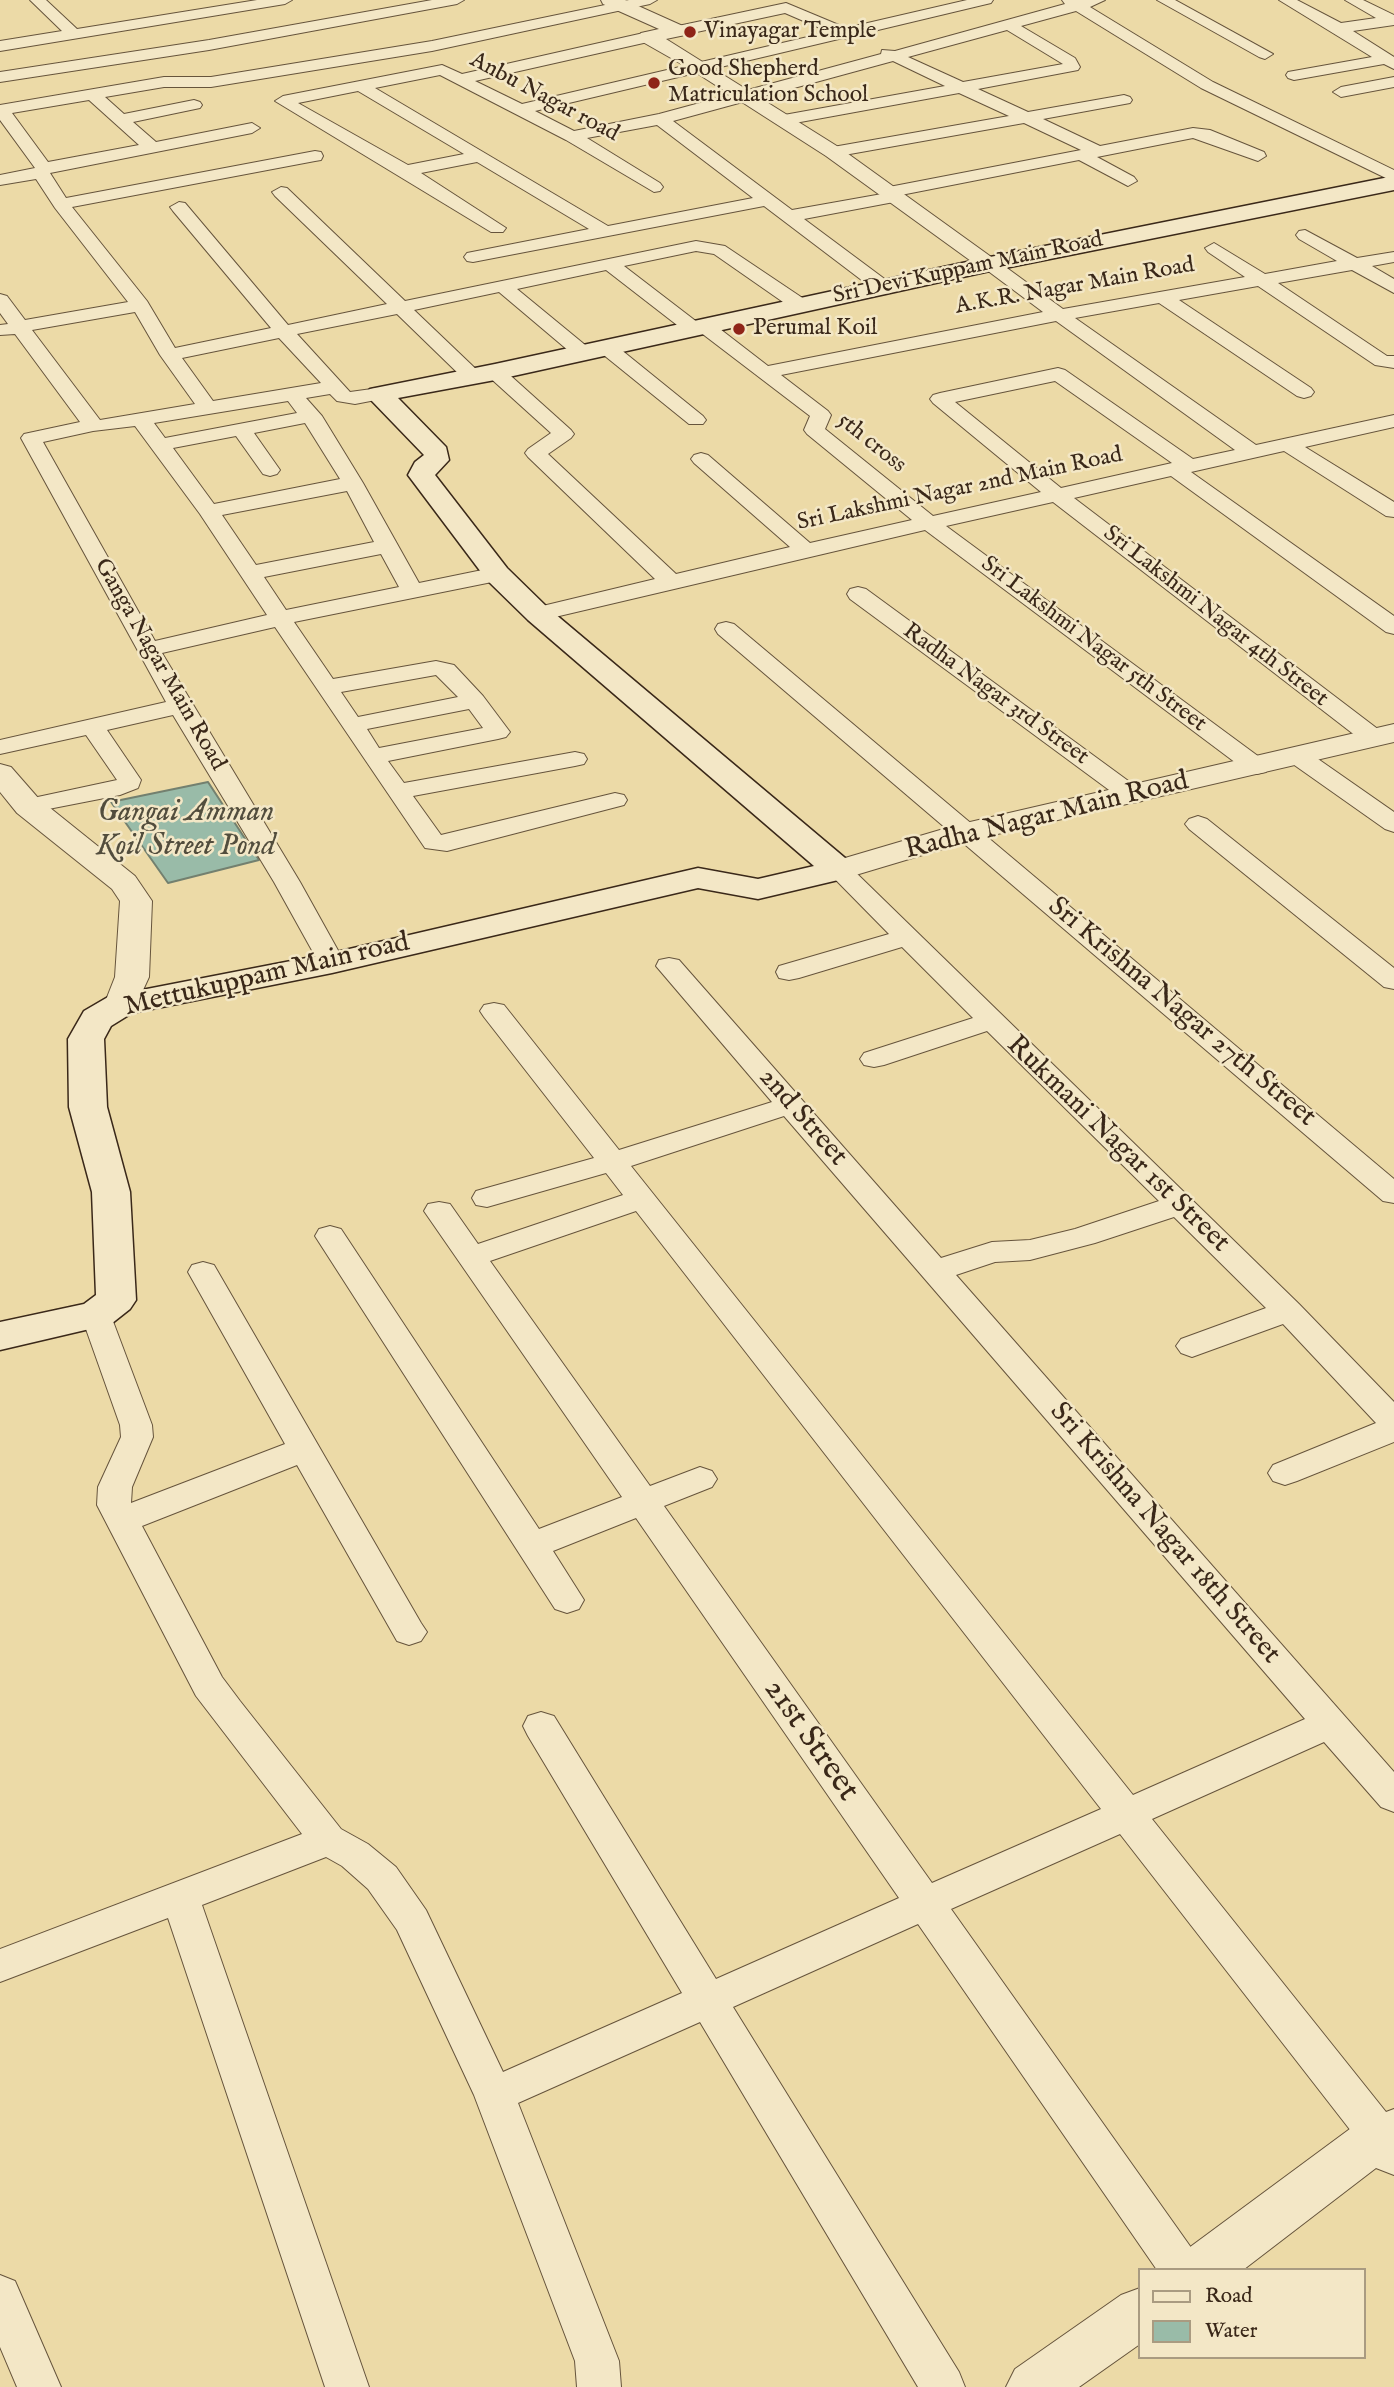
<!DOCTYPE html>
<style>
body{margin:0}
#map{position:relative;width:1394px;height:2387px;overflow:hidden;background:#ecdaa7;font-family:"IM FELL English",serif}
canvas{display:block}
.legend{position:absolute;left:1138px;top:2268px;width:228px;height:91px;box-sizing:border-box;background:#f3e7c6;border:2px solid #a99b81;margin:0;padding:9px 12px;list-style:none;font-size:21px;color:#3a2819}
.legend li{display:flex;align-items:center;gap:14px;height:35px}
.legend b{width:35px;border:2px solid #a99b81}
</style>
<div id="map">
<canvas width="1394" height="2387"></canvas>
<ul class="legend">
<li><b style="height:9px;background:#f3e7c6"></b>Road</li>
<li><b style="height:19px;background:#99bba8"></b>Water</li>
</ul>
</div>
<script>
const c = document.querySelector('canvas').getContext('2d');
c.lineJoin = 'round';
function fill(path, color) { c.fillStyle = color; c.fill(path, 'evenodd'); }
const toPath = rows => new Path2D(rows.map(r => 'M' + r).join(''));
function stroke(path, color, width, dash) { c.strokeStyle = color; c.lineWidth = width; c.lineCap = dash ? 'butt' : 'round'; c.setLineDash(dash || []); c.stroke(path); }
function write(font, color, halo, rows, align = 'center') {
  c.font = font + ' "IM FELL English",serif'; c.lineWidth = 5; c.setLineDash([]); c.textBaseline = 'middle'; c.strokeStyle = halo; c.fillStyle = color; for (const [text, x, y, turn = 0] of rows) {
    c.save(); c.translate(x, y); c.rotate((+turn || 0) * Math.PI / 180); c.textAlign = isNaN(turn) ? turn : align; if (halo) c.strokeText(text, 0, 0); c.fillText(text, 0, 0); c.restore();
  }
}
const water = toPath([
 [208,782,259,860,168,883,111,802,208,782]
]);
fill(water, '#99bba8');
stroke(water, '#73806f', 2);
const minor = toPath([
 [30,0,46,0,77,29,257,0,292,0,285,4,0,51,0,41,62,31,30,0],
 [432,0,464,0,457,4,209,50,0,82,0,72,209,40,432,0],
 [629,0,657,0,650,4,432,51,211,87,164,87,105,97,124,114,194,100,200,102,202,105,200,108,133,122,156,142,252,123,260,128,252,133,50,173,66,198,315,151,321,152,323,156,321,160,315,161,72,207,147,301,175,348,271,328,173,211,170,207,179,202,185,203,288,325,387,304,275,196,272,192,281,187,287,188,405,301,696,241,725,246,807,301,809,305,807,309,793,309,714,254,696,251,624,266,697,322,711,322,768,366,1043,312,984,268,981,264,984,260,990,259,996,260,1063,309,1245,277,1208,252,1205,248,1214,243,1265,274,1337,261,1299,239,1296,235,1299,231,1305,230,1357,258,1394,252,1394,262,1372,266,1394,279,1394,293,1352,270,1278,283,1387,356,1394,356,1394,368,1375,365,1258,286,1179,300,1311,388,1314,392,1311,396,1304,398,1297,396,1159,303,1075,318,1256,445,1394,415,1394,427,1305,447,1394,502,1394,517,1386,516,1284,451,1191,472,1394,616,1394,634,1386,632,1171,476,1074,498,1383,733,1386,738,1383,743,1374,745,1365,743,1053,502,946,526,1266,762,1269,767,1266,772,1257,774,1248,772,925,530,538,621,530,619,527,614,530,609,655,579,528,457,525,453,528,449,551,433,488,376,485,372,488,368,502,368,571,430,574,434,571,438,548,454,676,574,790,547,694,463,691,459,694,455,701,453,708,455,810,543,912,520,807,434,804,430,810,416,700,332,686,332,606,270,517,289,590,349,593,353,590,357,583,359,576,357,499,292,414,310,479,372,482,376,479,380,472,382,465,380,397,314,297,334,350,392,379,388,386,390,389,394,386,398,355,404,337,401,330,394,306,398,322,416,363,483,419,583,497,567,505,569,508,574,505,579,497,581,294,622,333,679,436,661,454,665,483,696,510,732,506,737,498,739,388,761,404,783,575,752,584,754,587,759,584,764,575,766,413,796,441,835,615,793,624,795,627,800,624,805,447,851,425,848,275,627,162,653,300,882,345,963,342,969,332,971,322,969,319,963,274,882,173,715,107,730,141,780,138,788,120,795,28,813,19,811,16,806,19,801,117,780,86,735,0,754,0,740,166,702,21,438,24,434,80,422,15,334,0,335,0,325,8,324,0,313,0,294,7,296,25,320,128,302,55,208,36,179,0,185,0,175,35,168,0,120,0,105,164,77,211,77,432,41,629,0],
 [89,100,139,145,48,162,12,113,89,100],
 [135,312,160,355,195,404,100,420,32,330,135,312],
 [1056,321,1235,450,1193,459,1065,370,1058,368,940,393,933,395,930,399,933,403,1041,492,933,516,825,429,831,415,828,411,781,375,1056,321],
 [279,338,321,383,213,401,182,358,279,338],
 [1055,381,1172,463,1061,488,955,402,1055,381],
 [288,401,297,413,165,438,154,423,288,401],
 [305,423,340,479,214,504,173,448,236,436,263,474,270,476,277,474,280,470,254,433,305,423],
 [135,426,200,514,267,615,155,641,43,442,93,431,135,426],
 [347,491,374,542,256,565,222,515,347,491],
 [381,554,399,587,286,610,264,577,381,554],
 [436,675,458,697,358,717,341,692,436,675],
 [469,709,483,728,379,748,367,729,469,709],
 [967,0,993,0,991,3,857,35,849,40,843,38,535,111,574,131,659,114,881,54,882,50,895,51,1065,4,1062,0,1105,0,1090,7,1213,82,1394,170,1394,182,1201,88,1076,11,1021,26,1075,58,1080,67,1078,70,978,89,1028,112,1124,95,1130,97,1132,100,1130,103,1043,119,1100,146,1193,128,1210,130,1264,152,1266,156,1258,161,1193,138,1097,157,1134,177,1137,181,1128,186,1079,160,901,195,900,201,894,202,804,219,890,283,892,287,883,293,876,291,764,206,473,262,467,261,464,257,467,253,589,229,477,162,421,173,506,228,503,232,491,232,275,101,283,96,442,65,462,74,648,32,656,37,648,42,475,81,522,104,829,32,785,13,678,36,673,34,670,31,678,26,786,3,846,28,967,0],
 [1007,30,1063,64,963,82,908,57,1007,30],
 [893,61,945,86,784,115,776,120,784,125,959,93,1009,116,833,147,825,152,833,157,1024,123,1081,150,889,187,883,188,882,194,792,210,673,121,893,61],
 [440,75,566,140,654,192,660,191,663,187,660,183,587,138,657,125,753,198,608,226,375,88,440,75],
 [358,91,464,154,408,165,298,103,358,91],
 [1157,0,1175,0,1273,54,1265,59,1259,57,1157,0],
 [1279,0,1297,0,1341,23,1376,18,1345,0,1363,0,1394,15,1394,25,1353,31,1394,57,1394,69,1384,64,1294,80,1288,78,1286,75,1288,72,1372,57,1279,0],
 [1394,77,1394,87,1341,97,1333,92,1341,87,1394,77],
 [607,342,614,344,703,416,706,420,703,424,689,424,600,352,597,348,600,344,607,342],
 [858,587,866,589,1142,791,1145,796,1142,801,1133,803,1124,801,850,599,847,594,850,589,858,587],
 [726,622,734,624,1394,1179,1394,1203,1383,1201,718,634,715,629,718,624,726,622],
 [1299,750,1308,752,1394,812,1394,832,1385,829,1290,762,1287,757,1290,752,1299,750],
 [1198,816,1207,819,1394,968,1394,989,1384,987,1189,829,1185,824,1189,819,1198,816],
 [839,862,848,865,1299,1304,1394,1402,1394,1442,1297,1481,1285,1485,1273,1481,1268,1473,1273,1465,1376,1423,1283,1324,1203,1353,1192,1357,1181,1353,1176,1346,1181,1339,1266,1308,1174,1217,1095,1243,1030,1260,995,1262,956,1275,1394,1772,1394,1812,1381,1807,1324,1742,1152,1819,1386,2112,1394,2109,1394,2149,1380,2154,1365,2149,1120,1834,951,1909,1197,2256,1203,2270,1157,2270,918,1924,733,2007,959,2372,965,2387,918,2387,700,2022,518,2103,619,2361,621,2387,577,2387,575,2361,474,2095,397,1930,368,1889,342,1866,326,1857,202,1905,369,2387,325,2387,168,1918,0,1982,0,1949,302,1834,196,1696,97,1505,98,1487,121,1437,120,1425,81,1315,86,1308,97,1305,108,1308,152,1425,153,1437,132,1487,131,1503,285,1444,188,1272,192,1265,203,1262,214,1265,421,1623,427,1632,421,1641,409,1645,397,1641,297,1465,142,1526,222,1677,240,1701,341,1829,368,1844,396,1867,426,1910,503,2072,682,1993,528,1736,523,1726,528,1716,541,1712,554,1716,716,1979,899,1898,636,1518,553,1551,584,1600,579,1609,567,1613,555,1609,315,1236,319,1229,330,1226,341,1229,539,1529,622,1497,424,1211,428,1204,439,1202,450,1204,478,1244,623,1195,606,1173,487,1207,476,1205,472,1198,476,1191,594,1158,484,1017,480,1011,484,1005,494,1003,504,1005,619,1150,772,1102,656,966,659,960,669,958,679,960,941,1258,992,1242,1030,1240,1075,1229,1159,1201,987,1031,884,1065,874,1067,864,1065,860,1059,864,1053,973,1018,902,947,799,978,789,980,779,978,776,972,779,966,889,934,826,870,830,865,839,862],
 [784,1116,1305,1719,1133,1795,631,1166,784,1116],
 [636,1211,1101,1809,932,1883,664,1506,712,1487,717,1479,712,1471,700,1467,650,1486,490,1261,636,1211],
 [0,2275,15,2281,61,2387,17,2387,0,2347,0,2275]
]);
const tertiary = toPath([
 [601,0,625,0,685,27,687,31,685,35,666,39,840,148,1001,264,998,269,982,269,826,156,692,70,641,41,639,37,641,33,659,29,603,4,601,0],
 [1394,724,1394,742,976,839,839,880,828,877,823,870,828,863,957,825,1394,724],
 [0,764,11,767,39,799,135,876,152,901,149,977,133,1012,121,1015,109,1012,104,1005,115,977,120,901,112,889,17,813,0,792,0,764],
 [1380,2114,1394,2119,1394,2175,1376,2168,1243,2270,1174,2270,1182,2253,1362,2120,1380,2114],
 [1140,2288,1140,2344,1079,2387,1006,2387,1015,2369,1121,2295,1140,2288]
]);
const secondary = toPath([
 [1394,176,1394,190,990,271,495,380,398,398,446,447,449,460,435,475,507,568,548,608,851,863,856,870,851,877,758,899,698,888,332,973,132,1013,111,1026,104,1039,107,1107,130,1192,136,1300,130,1309,111,1324,0,1350,0,1322,84,1304,96,1295,92,1192,69,1107,68,1039,84,1011,108,997,121,994,332,953,698,868,758,879,814,866,528,620,487,580,408,475,415,462,424,455,370,399,366,394,370,389,495,364,990,257,1394,176]
]);
stroke(minor, '#66543c', 2);
stroke(tertiary, '#66543c', 2);
stroke(secondary, '#3a2819', 3);
fill(minor, '#f3e7c6');
fill(tertiary, '#f3e7c6');
fill(secondary, '#f3e7c6');
for (const [x, y, r, color] of [
 [690,32,7,"#8f2418"],
 [654,83,7,"#8f2418"],
 [739,329,7,"#8f2418"]
]) { const dot = new Path2D(); dot.arc(x, y, r, 0, 2 * Math.PI); c.fillStyle = color; c.fill(dot); stroke(dot, '#f3e7c6', 2.5); }
write('23px', '#3a2819', '#f3e7c6', [
 ["Vinayagar Temple",704,32],
 ["Good Shepherd",668,70],
 ["Matriculation School",668,96],
 ["Perumal Koil",753,329]
], 'left');
write('23px', '#3a2819', '#f3e7c6', [
 ["Anbu Nagar road",544,98,28],
 ["Sri Devi Kuppam Main Road",968,269,-12],
 ["A.K.R. Nagar Main Road",1075,287,-10],
 ["5th cross",871,444,39],
 ["Sri Lakshmi Nagar 2nd Main Road",960,490,-12],
 ["Sri Lakshmi Nagar 4th Street",1215,617,38],
 ["Sri Lakshmi Nagar 5th Street",1093,645,37],
 ["Ganga Nagar Main Road",159,665,60],
 ["Radha Nagar 3rd Street",995,695,36]
]);
write('28px', '#3a2819', '#f3e7c6', [
 ["Radha Nagar Main Road",1047,817,-14],
 ["Mettukuppam Main road",267,976,-13],
 ["Sri Krishna Nagar 27th Street",1181,1013,40],
 ["2nd Street",802,1118,49],
 ["Rukmani Nagar 1st Street",1117,1145,44],
 ["Sri Krishna Nagar 18th Street",1164,1534,49]
]);
write('italic 30px', '#524d3d', '#f3e7c6', [
 ["Gangai Amman",186,814],
 ["Koil Street Pond",186,848]
]);
write('33px', '#3a2819', '#f3e7c6', [
 ["21st Street",810,1741,55]
]);
</script>
